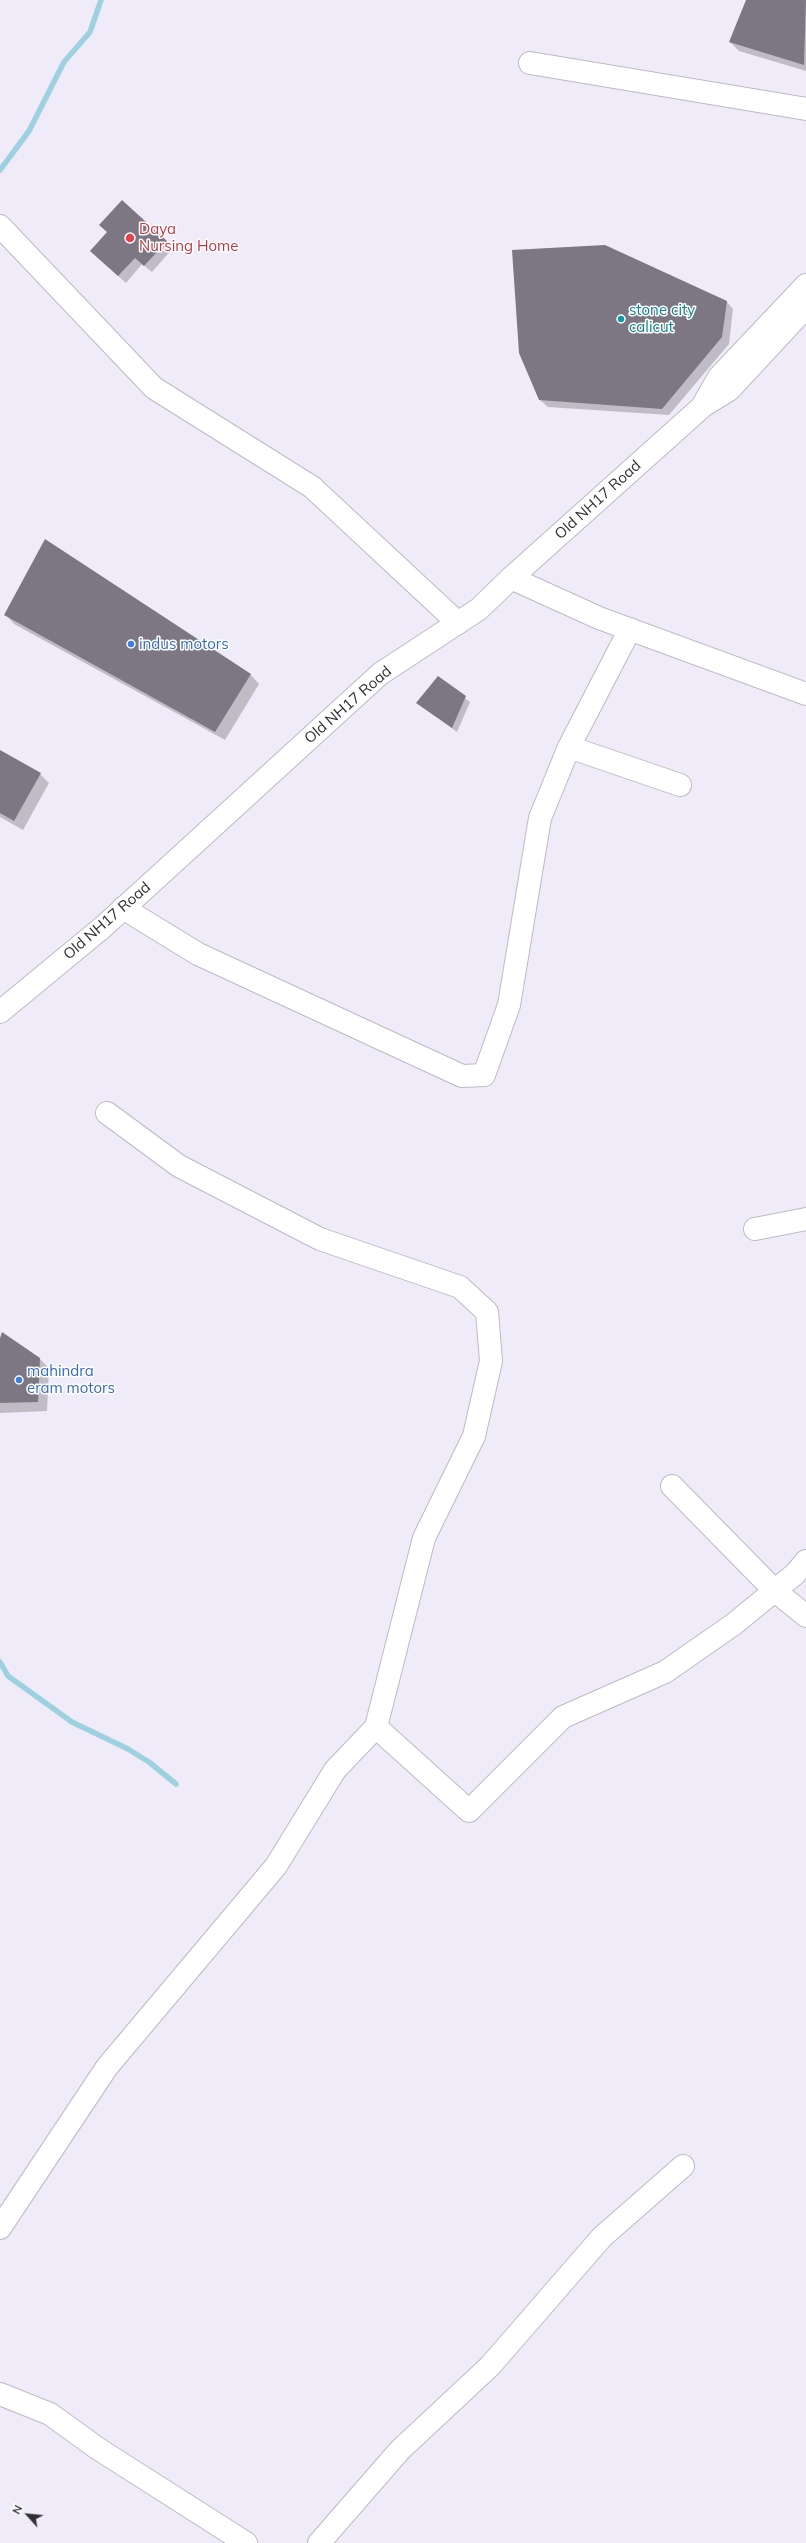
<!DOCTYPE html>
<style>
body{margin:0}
#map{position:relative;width:806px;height:2543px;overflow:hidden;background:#f0ebf8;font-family:Mulish,sans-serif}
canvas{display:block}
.north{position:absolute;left:8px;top:2495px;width:40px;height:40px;-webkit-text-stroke:3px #fff;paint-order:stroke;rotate:297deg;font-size:11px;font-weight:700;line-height:16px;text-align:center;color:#323035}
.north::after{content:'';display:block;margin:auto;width:14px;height:18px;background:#323035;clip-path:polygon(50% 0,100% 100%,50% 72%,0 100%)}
</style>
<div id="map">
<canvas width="806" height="2543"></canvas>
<div class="north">N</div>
</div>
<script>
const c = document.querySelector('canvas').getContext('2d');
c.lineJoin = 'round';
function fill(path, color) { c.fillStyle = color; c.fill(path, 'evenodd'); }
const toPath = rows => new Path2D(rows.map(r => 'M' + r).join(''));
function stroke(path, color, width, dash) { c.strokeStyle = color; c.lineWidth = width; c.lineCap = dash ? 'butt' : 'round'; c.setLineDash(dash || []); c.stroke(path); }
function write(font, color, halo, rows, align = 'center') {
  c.font = font + ' Mulish,sans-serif'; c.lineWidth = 3; c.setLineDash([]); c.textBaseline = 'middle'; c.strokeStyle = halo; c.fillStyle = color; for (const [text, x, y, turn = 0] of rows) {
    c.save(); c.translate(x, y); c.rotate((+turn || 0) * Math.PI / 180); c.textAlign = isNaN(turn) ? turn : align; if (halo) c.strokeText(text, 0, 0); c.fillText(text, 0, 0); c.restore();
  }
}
fill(toPath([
 [747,0,806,0,806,71,739,51,730,42],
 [108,233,166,241,173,248,152,272,142,264,126,283,98,258],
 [726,301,733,309,729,344,669,415,548,407,540,400],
 [5,614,250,674,259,684,225,740,14,624],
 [438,678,470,702,457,732,417,702],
 [0,751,40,774,49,783,23,830,0,817],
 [0,1341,40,1359,49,1368,47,1411,0,1413]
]), '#0003');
stroke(toPath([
 [0,170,29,131,64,62,90,32,101,0],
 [0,1662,8,1676,72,1722,128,1749,149,1762,176,1784]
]), '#9ed1df', 5.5);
fill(toPath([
 [746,0,806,0,804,65,729,42],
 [122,200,167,241,144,266,135,258,118,276,90,251,107,232,99,225],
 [605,245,727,301,722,337,662,409,539,400,519,353,512,250],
 [45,539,251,674,215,732,4,615],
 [438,676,466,696,452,728,416,703],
 [0,750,41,773,14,821,0,813],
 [2,1332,40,1358,38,1402,0,1403,0,1338]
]), '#7d7783');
const minor = toPath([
 [530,63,806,109],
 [0,226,154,388,312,487,458,623],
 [511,578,599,618,806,694],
 [569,747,680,785],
 [123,908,198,954,462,1076,484,1075,509,1005,540,818,569,747,630,629],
 [107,1113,179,1166,320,1239,460,1287,487,1312,491,1361,474,1436,424,1538,376,1727],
 [755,1229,806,1219],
 [672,1486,775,1591,806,1616],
 [0,2228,107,2067,276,1866,335,1770,376,1727,469,1811,563,1717,665,1672,734,1624,795,1574,806,1561],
 [0,2394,50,2414,97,2448,246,2543],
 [319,2543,400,2450,490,2366,602,2237,683,2166]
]);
const major = toPath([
 [703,405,719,377,806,285],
 [0,1012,103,927,380,674,479,609,511,578,703,406,729,390,806,307]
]);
stroke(minor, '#beb9c5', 24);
stroke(major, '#beb9c5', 24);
stroke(minor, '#fff', 22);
stroke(major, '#fff', 22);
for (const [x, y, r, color] of [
 [130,238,5,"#e0444e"],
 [621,319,4,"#0f9aa8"],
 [131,644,4,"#3f7fe0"],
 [19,1380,4,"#3f7fe0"]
]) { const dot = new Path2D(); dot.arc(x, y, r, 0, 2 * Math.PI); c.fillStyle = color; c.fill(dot); stroke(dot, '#fff', 1.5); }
write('15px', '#be3a42', '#fff', [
 ["Daya",139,229],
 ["Nursing Home",139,246]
], 'left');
write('15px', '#0d838f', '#fff', [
 ["stone city",629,310],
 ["calicut",629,327]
], 'left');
write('15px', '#323035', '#fff', [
 ["Old NH17 Road",598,500,-42],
 ["Old NH17 Road",348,705,-41],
 ["Old NH17 Road",107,921,-41]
]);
write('15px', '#366cbe', '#fff', [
 ["indus motors",139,644],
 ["mahindra",27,1371],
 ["eram motors",27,1388]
], 'left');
</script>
